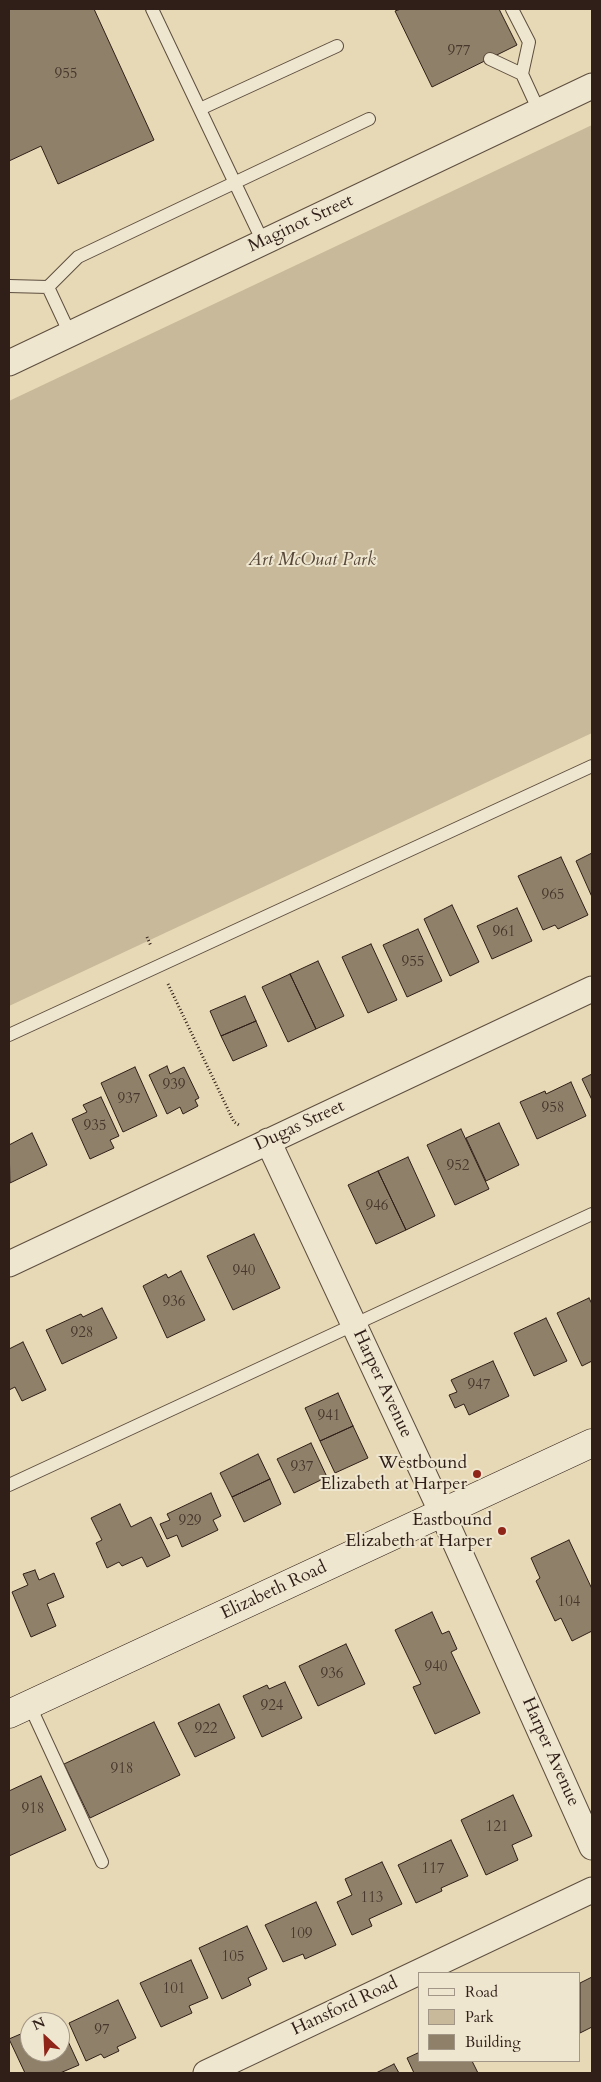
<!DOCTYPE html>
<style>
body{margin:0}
#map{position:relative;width:601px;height:2082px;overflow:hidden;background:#e7d9b5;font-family:Cardo,serif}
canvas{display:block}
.frame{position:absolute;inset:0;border:10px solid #2f1f18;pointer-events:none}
.legend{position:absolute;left:418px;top:1972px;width:162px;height:90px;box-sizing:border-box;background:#efe6cf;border:1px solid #a29686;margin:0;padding:6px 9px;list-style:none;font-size:15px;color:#2f1f18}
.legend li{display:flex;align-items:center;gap:10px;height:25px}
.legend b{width:25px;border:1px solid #a29686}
.north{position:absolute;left:20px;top:2012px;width:50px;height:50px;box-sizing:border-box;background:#efe6cf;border:1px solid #a29686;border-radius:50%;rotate:335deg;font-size:14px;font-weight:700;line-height:20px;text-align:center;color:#2f1f18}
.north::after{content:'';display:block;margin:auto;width:18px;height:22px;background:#8f2418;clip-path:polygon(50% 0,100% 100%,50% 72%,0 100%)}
</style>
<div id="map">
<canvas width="601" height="2082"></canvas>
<div class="frame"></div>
<ul class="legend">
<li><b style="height:6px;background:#efe6cf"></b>Road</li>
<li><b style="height:14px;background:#c8b99a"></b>Park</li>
<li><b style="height:14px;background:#8f806a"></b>Building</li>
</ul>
<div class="north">N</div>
</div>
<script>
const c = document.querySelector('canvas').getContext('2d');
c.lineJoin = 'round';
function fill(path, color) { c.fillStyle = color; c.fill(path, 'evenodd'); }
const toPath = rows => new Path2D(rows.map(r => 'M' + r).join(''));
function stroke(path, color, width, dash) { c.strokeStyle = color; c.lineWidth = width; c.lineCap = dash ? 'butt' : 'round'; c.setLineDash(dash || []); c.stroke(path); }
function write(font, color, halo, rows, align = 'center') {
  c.font = font + ' Cardo,serif'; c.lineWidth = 4; c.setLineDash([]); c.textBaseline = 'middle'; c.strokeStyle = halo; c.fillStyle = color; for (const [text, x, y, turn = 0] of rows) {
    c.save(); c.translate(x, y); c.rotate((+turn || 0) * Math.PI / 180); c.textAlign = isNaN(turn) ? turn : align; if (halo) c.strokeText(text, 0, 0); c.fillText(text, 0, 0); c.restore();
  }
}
fill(toPath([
 [592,125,592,733,9,1006,9,401]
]), '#c8b99a');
const building = toPath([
 [9,9,94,9,154,140,58,184,41,146,9,161,9,9],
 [401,9,499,9,517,45,432,87,395,11,401,9],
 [592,853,592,897,576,861,592,853],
 [561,857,588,915,558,929,555,925,543,930,518,876,561,857],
 [452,905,479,962,450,976,424,919,452,905],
 [517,908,532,941,492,959,477,926,517,908],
 [418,929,442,981,407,997,383,945,418,929],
 [371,944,397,1000,368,1013,342,957,371,944],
 [318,961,344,1016,316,1029,290,974,318,961],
 [290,974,316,1029,288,1042,262,987,290,974],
 [245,996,256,1021,221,1036,210,1011,245,996],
 [256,1021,267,1046,233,1061,221,1036,256,1021],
 [167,1066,170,1074,184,1067,199,1098,195,1100,198,1106,183,1114,180,1107,167,1114,149,1075,167,1066],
 [135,1067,157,1116,123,1132,101,1083,135,1067],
 [592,1074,592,1100,582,1079,592,1074],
 [571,1082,586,1116,537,1139,520,1102,545,1091,546,1094,571,1082],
 [101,1097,119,1136,110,1140,114,1148,90,1159,72,1119,87,1112,83,1105,101,1097],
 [499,1123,519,1165,486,1181,466,1138,499,1123],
 [461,1129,489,1189,455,1205,427,1145,461,1129],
 [32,1133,47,1165,10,1183,9,1145,32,1133],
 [408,1157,435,1216,406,1230,378,1171,408,1157],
 [378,1171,406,1230,376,1244,348,1185,378,1171],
 [254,1234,280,1288,233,1310,207,1256,254,1234],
 [181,1271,205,1320,167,1338,143,1286,166,1274,168,1278,181,1271],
 [589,1298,592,1304,592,1361,582,1366,557,1313,589,1298],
 [102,1308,117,1338,62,1364,46,1330,81,1314,83,1317,102,1308],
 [546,1318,567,1361,534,1376,514,1333,546,1318],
 [23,1342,46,1390,22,1401,15,1387,9,1390,9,1349,23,1342],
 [493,1361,509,1396,469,1415,464,1404,455,1408,449,1395,457,1392,451,1380,493,1361],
 [338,1393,353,1426,320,1441,305,1408,338,1393],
 [353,1426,368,1458,335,1473,320,1441,353,1426],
 [311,1443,327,1477,294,1493,277,1459,311,1443],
 [258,1454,270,1479,232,1497,220,1473,258,1454],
 [270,1479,281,1504,244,1522,232,1497,270,1479],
 [211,1493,221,1516,213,1520,218,1530,182,1547,177,1535,167,1539,160,1524,170,1520,167,1514,211,1493],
 [120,1504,131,1527,151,1517,170,1556,147,1567,142,1557,122,1566,119,1562,107,1568,96,1543,102,1540,91,1518,120,1504],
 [569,1540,592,1589,592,1631,572,1641,561,1618,555,1621,536,1581,540,1578,531,1558,569,1540],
 [35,1570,39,1580,54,1573,64,1597,47,1604,56,1626,31,1637,12,1592,28,1585,23,1574,35,1570],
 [432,1612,442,1634,449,1631,457,1649,451,1652,480,1713,435,1734,413,1687,421,1684,395,1630,432,1612],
 [346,1644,365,1684,318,1706,299,1666,346,1644],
 [285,1682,302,1718,262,1737,243,1696,267,1685,269,1689,285,1682],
 [219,1704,235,1738,195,1757,178,1723,219,1704],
 [154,1722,180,1775,90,1818,64,1764,154,1722],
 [41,1776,66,1830,9,1856,9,1791,41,1776],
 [513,1795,532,1836,512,1845,518,1860,486,1875,461,1820,513,1795],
 [451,1840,468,1876,441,1888,442,1891,416,1903,398,1865,451,1840],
 [382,1862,402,1904,369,1919,372,1926,352,1935,337,1902,352,1895,345,1879,382,1862],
 [316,1902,336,1945,305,1959,303,1954,283,1962,265,1925,316,1902],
 [247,1926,267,1969,248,1978,251,1985,222,1999,199,1948,247,1926],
 [191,1960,208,1998,189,2006,192,2013,161,2027,140,1983,191,1960],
 [592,1977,592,2027,580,2033,580,1983,592,1977],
 [118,2000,136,2038,117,2047,119,2051,104,2058,101,2054,86,2061,69,2023,118,2000],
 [57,2017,59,2022,47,2022,57,2017],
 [60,2024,79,2065,60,2073,25,2073,9,2039,30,2030,30,2052,60,2052,60,2024],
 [420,2052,420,2061,472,2061,478,2073,414,2073,407,2058,420,2052],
 [394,2064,399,2073,376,2073,394,2064]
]);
fill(building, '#8f806a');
stroke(building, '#2f1f18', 1);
const lane = toPath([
 [152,9,263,242],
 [512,9,529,42,522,74,539,111],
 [490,59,522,74],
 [200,109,337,46],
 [9,286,48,287],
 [70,334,48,287,78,257,369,119],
 [9,1035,592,766],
 [9,1485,592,1214],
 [29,1704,102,1862]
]);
const street = toPath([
 [9,363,592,86],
 [268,1141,442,1513,592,1847],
 [9,1264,592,989],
 [206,2073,592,1890]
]);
const secondary = toPath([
 [9,1714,592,1443]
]);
stroke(lane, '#5d4e3f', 14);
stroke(street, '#5d4e3f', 27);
stroke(secondary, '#2f1f18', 29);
stroke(toPath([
 [147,937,151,946],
 [168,984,234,1122,239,1125]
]), '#2f1f18', 3, [1, 2.5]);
stroke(lane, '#efe6cf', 12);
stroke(street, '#efe6cf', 25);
stroke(secondary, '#efe6cf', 28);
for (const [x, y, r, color] of [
 [477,1474,5,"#8f2418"],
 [502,1531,5,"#8f2418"]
]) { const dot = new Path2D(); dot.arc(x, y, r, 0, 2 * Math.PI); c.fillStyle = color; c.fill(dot); stroke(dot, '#efe6cf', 2); }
write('15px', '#47372c', null, [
 ["977",459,52],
 ["955",66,75],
 ["965",553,896],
 ["961",504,933],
 ["955",413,963],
 ["939",174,1086],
 ["937",129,1100],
 ["958",553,1109],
 ["935",95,1127],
 ["952",458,1167],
 ["946",377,1207],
 ["940",244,1272],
 ["936",174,1303],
 ["928",82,1334],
 ["947",479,1386],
 ["941",329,1417],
 ["937",302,1468],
 ["929",190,1522],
 ["104",569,1603],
 ["940",436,1668],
 ["936",332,1675],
 ["924",272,1707],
 ["922",206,1730],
 ["918",122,1770],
 ["918",33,1810],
 ["121",497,1828],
 ["117",433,1870],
 ["113",372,1899],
 ["109",301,1935],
 ["105",233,1958],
 ["101",174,1990],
 ["97",102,2031]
]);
write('18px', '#2f1f18', '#efe6cf', [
 ["Maginot Street",301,224,-25],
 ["Dugas Street",300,1126,-25],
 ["Harper Avenue",382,1384,65],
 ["Elizabeth Road",274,1591,-25],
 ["Harper Avenue",550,1752,66],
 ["Hansford Road",345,2007,-25]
]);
write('italic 18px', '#554638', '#efe6cf', [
 ["Art McOuat Park",312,561]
]);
write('18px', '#2f1f18', '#efe6cf', [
 ["Westbound",467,1464],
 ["Elizabeth at Harper",467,1485],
 ["Eastbound",492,1521],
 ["Elizabeth at Harper",492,1542]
], 'right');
</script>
